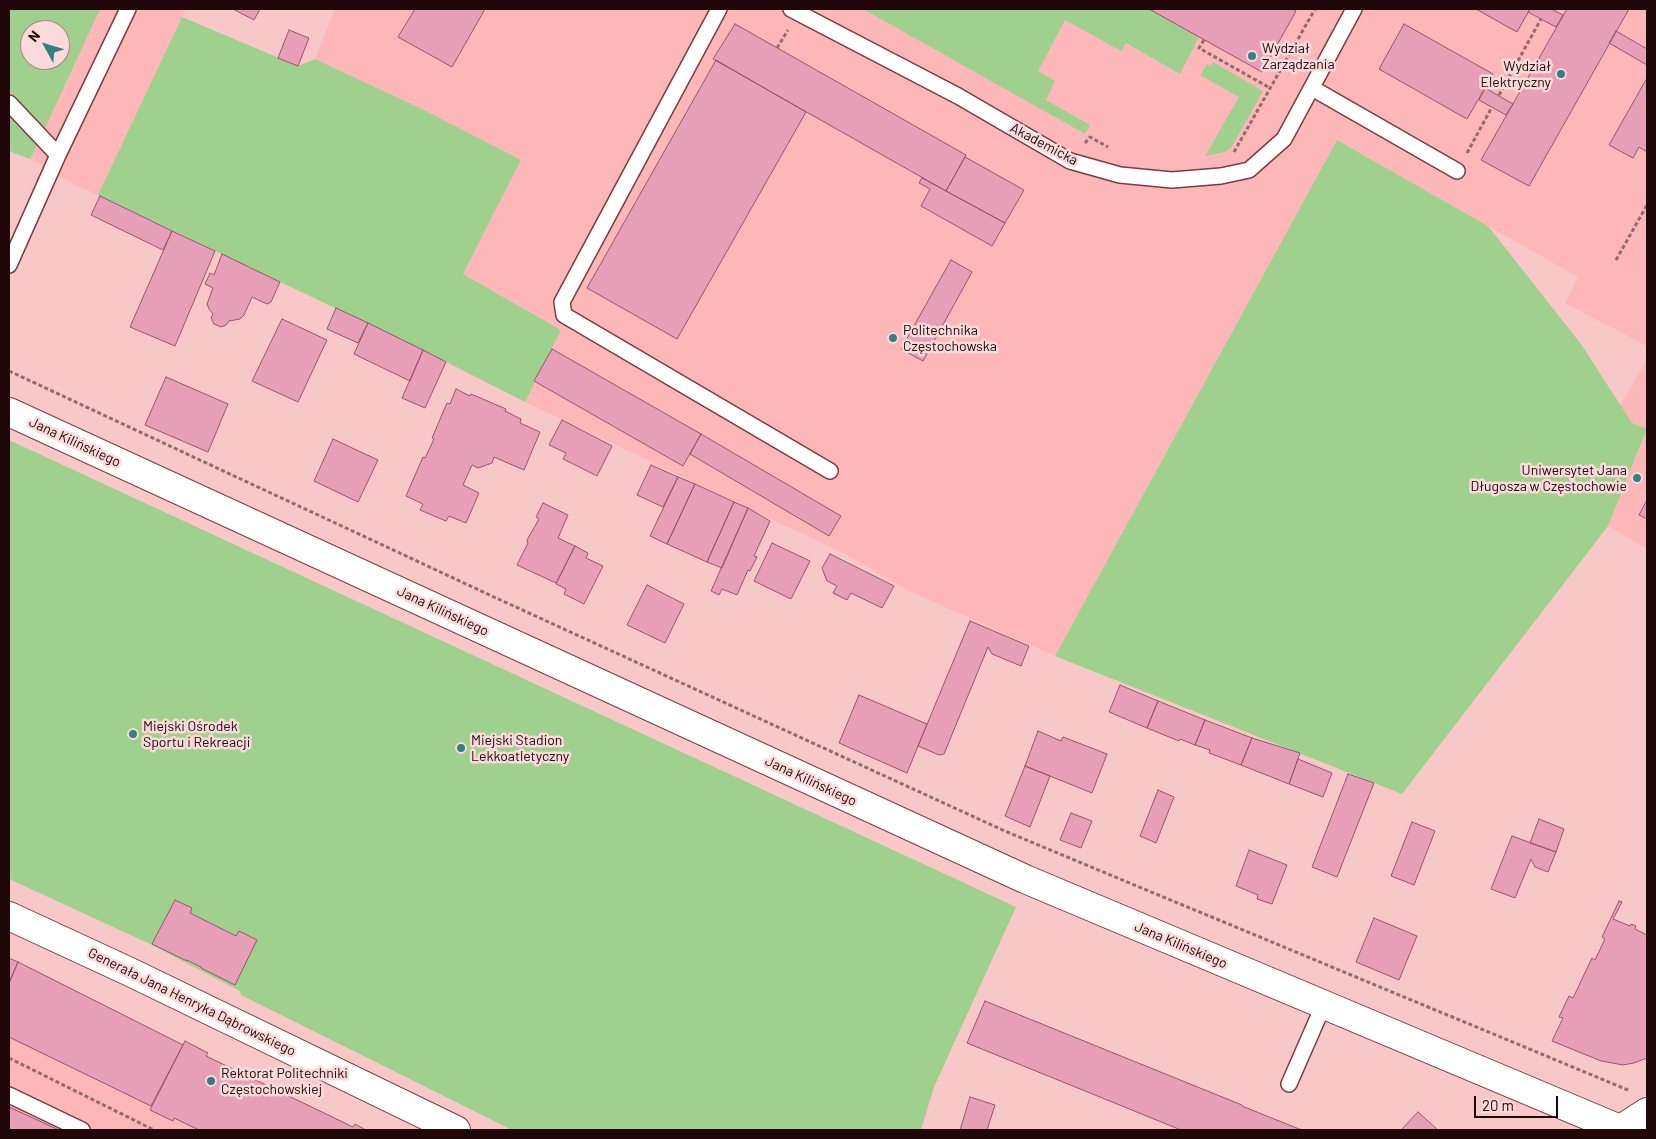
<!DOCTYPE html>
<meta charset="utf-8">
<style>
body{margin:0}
#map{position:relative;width:1656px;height:1139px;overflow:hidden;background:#f8c8c8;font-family:Barlow,sans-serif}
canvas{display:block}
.frame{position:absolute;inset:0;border:10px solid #200709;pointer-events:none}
.north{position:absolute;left:20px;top:20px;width:50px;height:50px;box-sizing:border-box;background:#fadada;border:1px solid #a38686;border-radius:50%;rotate:309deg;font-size:14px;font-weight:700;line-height:20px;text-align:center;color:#200709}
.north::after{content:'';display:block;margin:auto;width:18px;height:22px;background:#367f81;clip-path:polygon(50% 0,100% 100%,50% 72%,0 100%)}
.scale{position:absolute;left:1474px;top:1096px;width:84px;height:22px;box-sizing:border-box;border:2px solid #200709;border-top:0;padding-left:6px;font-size:15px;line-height:18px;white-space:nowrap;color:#200709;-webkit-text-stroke:4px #fadada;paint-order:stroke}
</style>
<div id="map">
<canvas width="1656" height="1139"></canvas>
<div class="frame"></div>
<div class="north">N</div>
<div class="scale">20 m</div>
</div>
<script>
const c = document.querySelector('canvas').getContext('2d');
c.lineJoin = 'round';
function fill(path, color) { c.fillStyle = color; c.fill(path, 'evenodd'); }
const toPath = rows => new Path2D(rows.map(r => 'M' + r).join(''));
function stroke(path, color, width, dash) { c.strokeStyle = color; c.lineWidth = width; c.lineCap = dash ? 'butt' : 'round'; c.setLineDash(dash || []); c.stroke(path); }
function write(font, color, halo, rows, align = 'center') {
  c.font = font + ' Barlow,sans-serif'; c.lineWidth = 5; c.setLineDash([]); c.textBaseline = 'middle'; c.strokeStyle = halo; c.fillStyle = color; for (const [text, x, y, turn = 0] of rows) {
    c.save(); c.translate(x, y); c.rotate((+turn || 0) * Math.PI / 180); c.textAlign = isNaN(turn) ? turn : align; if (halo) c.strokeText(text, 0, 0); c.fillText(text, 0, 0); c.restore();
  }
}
fill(toPath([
 [9,9,186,9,98,195,79,187,30,159,9,151],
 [30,30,60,30,60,60,30,60],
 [333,9,1647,9,1647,346,1565,303,1578,277,1337,140,1055,656,907,590,845,554,525,402,561,330,463,274,521,160,424,110,315,59,334,11],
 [1647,359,1647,429,1632,423,1620,406],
 [1647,430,1647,549,1608,526],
 [9,964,141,1024,354,1130,9,1130]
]), '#fdb7b8');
fill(toPath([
 [9,9,100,9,45,128,9,90],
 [30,30,60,30,60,60,30,60],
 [863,9,1149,9,1199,37,1180,74,1126,43,1121,51,1065,20,1038,71,1055,81,1046,100,1090,125,1085,134],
 [182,17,298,66,315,59,424,110,521,160,463,274,561,330,525,402,423,350,98,195],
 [1213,62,1263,91,1231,148,1225,152,1205,156,1239,97,1200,75,1207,64,1210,66],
 [9,113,38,143,30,159,9,151],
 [1337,140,1488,226,1581,344,1632,423,1647,429,1608,526,1402,794,1055,656],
 [9,440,1016,907,934,1087,921,1130,512,1130,241,995,240,991,148,943,9,879]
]), '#9fd08d');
const building = toPath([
 [233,9,260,9,254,20,233,9],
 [415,9,485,9,452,67,398,37,415,9],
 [1149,9,1292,9,1296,11,1262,72,1149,9],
 [1476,9,1530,9,1517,32,1476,9],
 [1530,9,1551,9,1563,15,1556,27,1528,12,1530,9],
 [1567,9,1629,9,1529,186,1481,160,1567,9],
 [735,24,966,155,946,191,713,59,735,24],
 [1404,24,1493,74,1467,119,1379,69,1404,24],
 [289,30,309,38,298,66,278,58,289,30],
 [1616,31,1647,49,1647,65,1609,43,1616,31],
 [716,60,806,112,677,339,587,288,716,60],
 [1647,78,1647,152,1639,147,1633,158,1609,145,1647,78],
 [1485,88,1513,104,1506,115,1479,100,1485,88],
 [965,157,1024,190,1005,223,946,191,965,157],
 [922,178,1005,223,992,246,921,206,930,189,919,183,922,178],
 [100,196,172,231,163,250,91,215,100,196],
 [172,231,215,251,175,346,130,327,172,231],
 [222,254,280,282,271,302,267,304,252,297,244,315,240,319,229,321,226,325,221,327,214,324,211,318,213,314,209,309,207,304,213,288,205,284,210,273,214,275,222,254],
 [951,260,972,272,923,361,901,349,951,260],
 [336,308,368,323,358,343,327,329,336,308],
 [282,319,327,340,298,402,252,381,282,319],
 [368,323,423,350,410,381,354,354,368,323],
 [552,349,701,434,683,466,534,381,552,349],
 [423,350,446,362,425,408,402,398,423,350],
 [166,377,228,404,208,452,145,425,166,377],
 [456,389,470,396,471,394,506,409,505,411,521,419,520,423,540,432,524,470,494,457,492,463,478,468,472,465,463,485,479,493,466,523,449,516,446,521,420,510,423,504,406,496,423,457,425,458,434,439,432,438,447,403,450,404,456,389],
 [562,420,612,446,597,476,563,459,566,453,549,445,562,420],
 [701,434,841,516,829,536,690,454,701,434],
 [333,439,378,460,358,502,314,481,333,439],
 [651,465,678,477,663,507,637,495,651,465],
 [678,477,695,484,667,544,650,536,678,477],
 [695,484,734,502,707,562,667,544,695,484],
 [1647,500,1647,519,1639,515,1647,500],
 [734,502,748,508,722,568,707,562,734,502],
 [543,503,568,515,558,538,575,546,556,583,517,565,528,543,527,540,539,519,536,517,543,503],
 [748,508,770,521,754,556,757,557,750,571,748,570,737,595,722,589,719,595,711,591,748,508],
 [772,543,810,561,791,599,754,581,772,543],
 [575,546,588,553,586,558,603,566,584,604,564,594,566,589,556,584,575,546],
 [830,554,894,586,882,608,851,593,847,600,833,593,837,586,827,581,822,568,830,554],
 [647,585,684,604,665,643,627,625,647,585],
 [970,621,1029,646,1021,666,992,654,988,647,944,754,939,755,918,746,970,621],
 [1120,685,1158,701,1147,728,1109,712,1120,685],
 [859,695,927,724,907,773,839,743,859,695],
 [1158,701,1205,720,1195,745,1180,739,1179,741,1147,728,1158,701],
 [1205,720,1252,738,1241,765,1209,753,1210,750,1195,745,1205,720],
 [1038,731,1061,741,1063,737,1107,754,1092,793,1025,766,1038,731],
 [1252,738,1300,753,1289,784,1241,765,1252,738],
 [1298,759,1332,773,1323,797,1289,784,1298,759],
 [1025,766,1050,776,1030,827,1005,816,1025,766],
 [1348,774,1374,783,1337,877,1312,867,1348,774],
 [1158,790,1174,797,1156,843,1140,836,1158,790],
 [1071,813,1092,821,1081,848,1060,840,1071,813],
 [1539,819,1564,829,1556,852,1530,843,1539,819],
 [1412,822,1435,831,1414,885,1391,876,1412,822],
 [1512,836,1556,852,1548,872,1535,867,1531,859,1515,898,1491,889,1512,836],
 [1249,850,1287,865,1272,904,1257,899,1258,895,1236,886,1249,850],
 [175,900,192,908,190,913,236,936,239,931,257,940,235,985,201,968,201,967,187,960,187,961,152,944,175,900],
 [1619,901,1622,902,1613,919,1630,926,1631,924,1636,926,1635,929,1647,935,1647,1058,1634,1063,1623,1065,1601,1061,1552,1041,1563,1018,1559,1017,1569,996,1573,998,1592,958,1595,960,1605,939,1602,937,1619,901],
 [1374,918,1417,936,1399,980,1356,962,1374,918],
 [9,958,18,962,9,983,9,958],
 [18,962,183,1045,151,1106,9,1037,9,983,18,962],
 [985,1001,1242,1105,1242,1106,1299,1129,1305,1130,1181,1130,967,1043,985,1001],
 [185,1041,208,1053,206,1056,353,1127,355,1124,366,1130,199,1130,174,1118,173,1121,150,1110,185,1041],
 [970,1097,995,1105,987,1130,960,1130,970,1097],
 [9,1107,59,1130,9,1130,9,1107],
 [1418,1112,1438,1130,1401,1130,1418,1112]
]);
fill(building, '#e79fb7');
stroke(building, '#97556d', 1);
const service = toPath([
 [719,9,562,302,564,315,830,471],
 [791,9,958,96,1070,161,1120,175,1172,180,1221,176,1249,170,1284,139,1354,9],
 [1312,88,1457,171],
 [9,103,58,155],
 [9,265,58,155,128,9],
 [1289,1084,1324,1004],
 [9,1095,82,1130]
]);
const minor = toPath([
 [1619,1130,1647,1112]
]);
const tertiary = toPath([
 [9,412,1025,879,1622,1130],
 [9,916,130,972,456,1130]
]);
stroke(service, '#7c3b3f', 18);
stroke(minor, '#7c3b3f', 30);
stroke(tertiary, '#7c3b3f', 30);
stroke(toPath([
 [1204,40,1199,48,1270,88],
 [777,48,788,30],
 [1499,95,1541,19],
 [1085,143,1090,137,1108,147],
 [1234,152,1315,9],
 [1467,153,1492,107],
 [1616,260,1647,205],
 [9,371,494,597,1007,832,1628,1090],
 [9,1058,154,1130]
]), '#916c6d', 3, [4, 2.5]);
stroke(service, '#fff', 15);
stroke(minor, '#fff', 28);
stroke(tertiary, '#fff', 28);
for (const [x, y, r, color] of [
 [1252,56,5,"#367f81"],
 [1561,74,5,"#367f81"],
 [893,338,5,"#367f81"],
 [1637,478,5,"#367f81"],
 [133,734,5,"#367f81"],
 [461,748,5,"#367f81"],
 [211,1081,5,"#367f81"]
]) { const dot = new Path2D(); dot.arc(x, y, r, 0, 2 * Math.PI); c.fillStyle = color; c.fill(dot); stroke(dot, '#fadada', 2); }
write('14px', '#200709', '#fadada', [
 ["Wydział",1262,48],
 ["Zarządzania",1262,64],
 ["Wydział",1551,66,"right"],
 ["Elektryczny",1551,82,"right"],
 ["Politechnika",903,330],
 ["Częstochowska",903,346],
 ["Uniwersytet Jana",1627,470,"right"],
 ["Długosza w Częstochowie",1627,486,"right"],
 ["Miejski Ośrodek",143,726],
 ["Sportu i Rekreacji",143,742],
 ["Miejski Stadion",471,740],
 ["Lekkoatletyczny",471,756],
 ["Rektorat Politechniki",221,1073],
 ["Częstochowskiej",221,1089]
], 'left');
write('14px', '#200709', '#fadada', [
 ["Akademicka",1044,144,28],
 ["Jana Kilińskiego",75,442,25],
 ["Jana Kilińskiego",443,611,25],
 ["Jana Kilińskiego",811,781,25],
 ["Jana Kilińskiego",1181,945,23],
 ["Generała Jana Henryka Dąbrowskiego",192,1002,26]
]);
</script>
